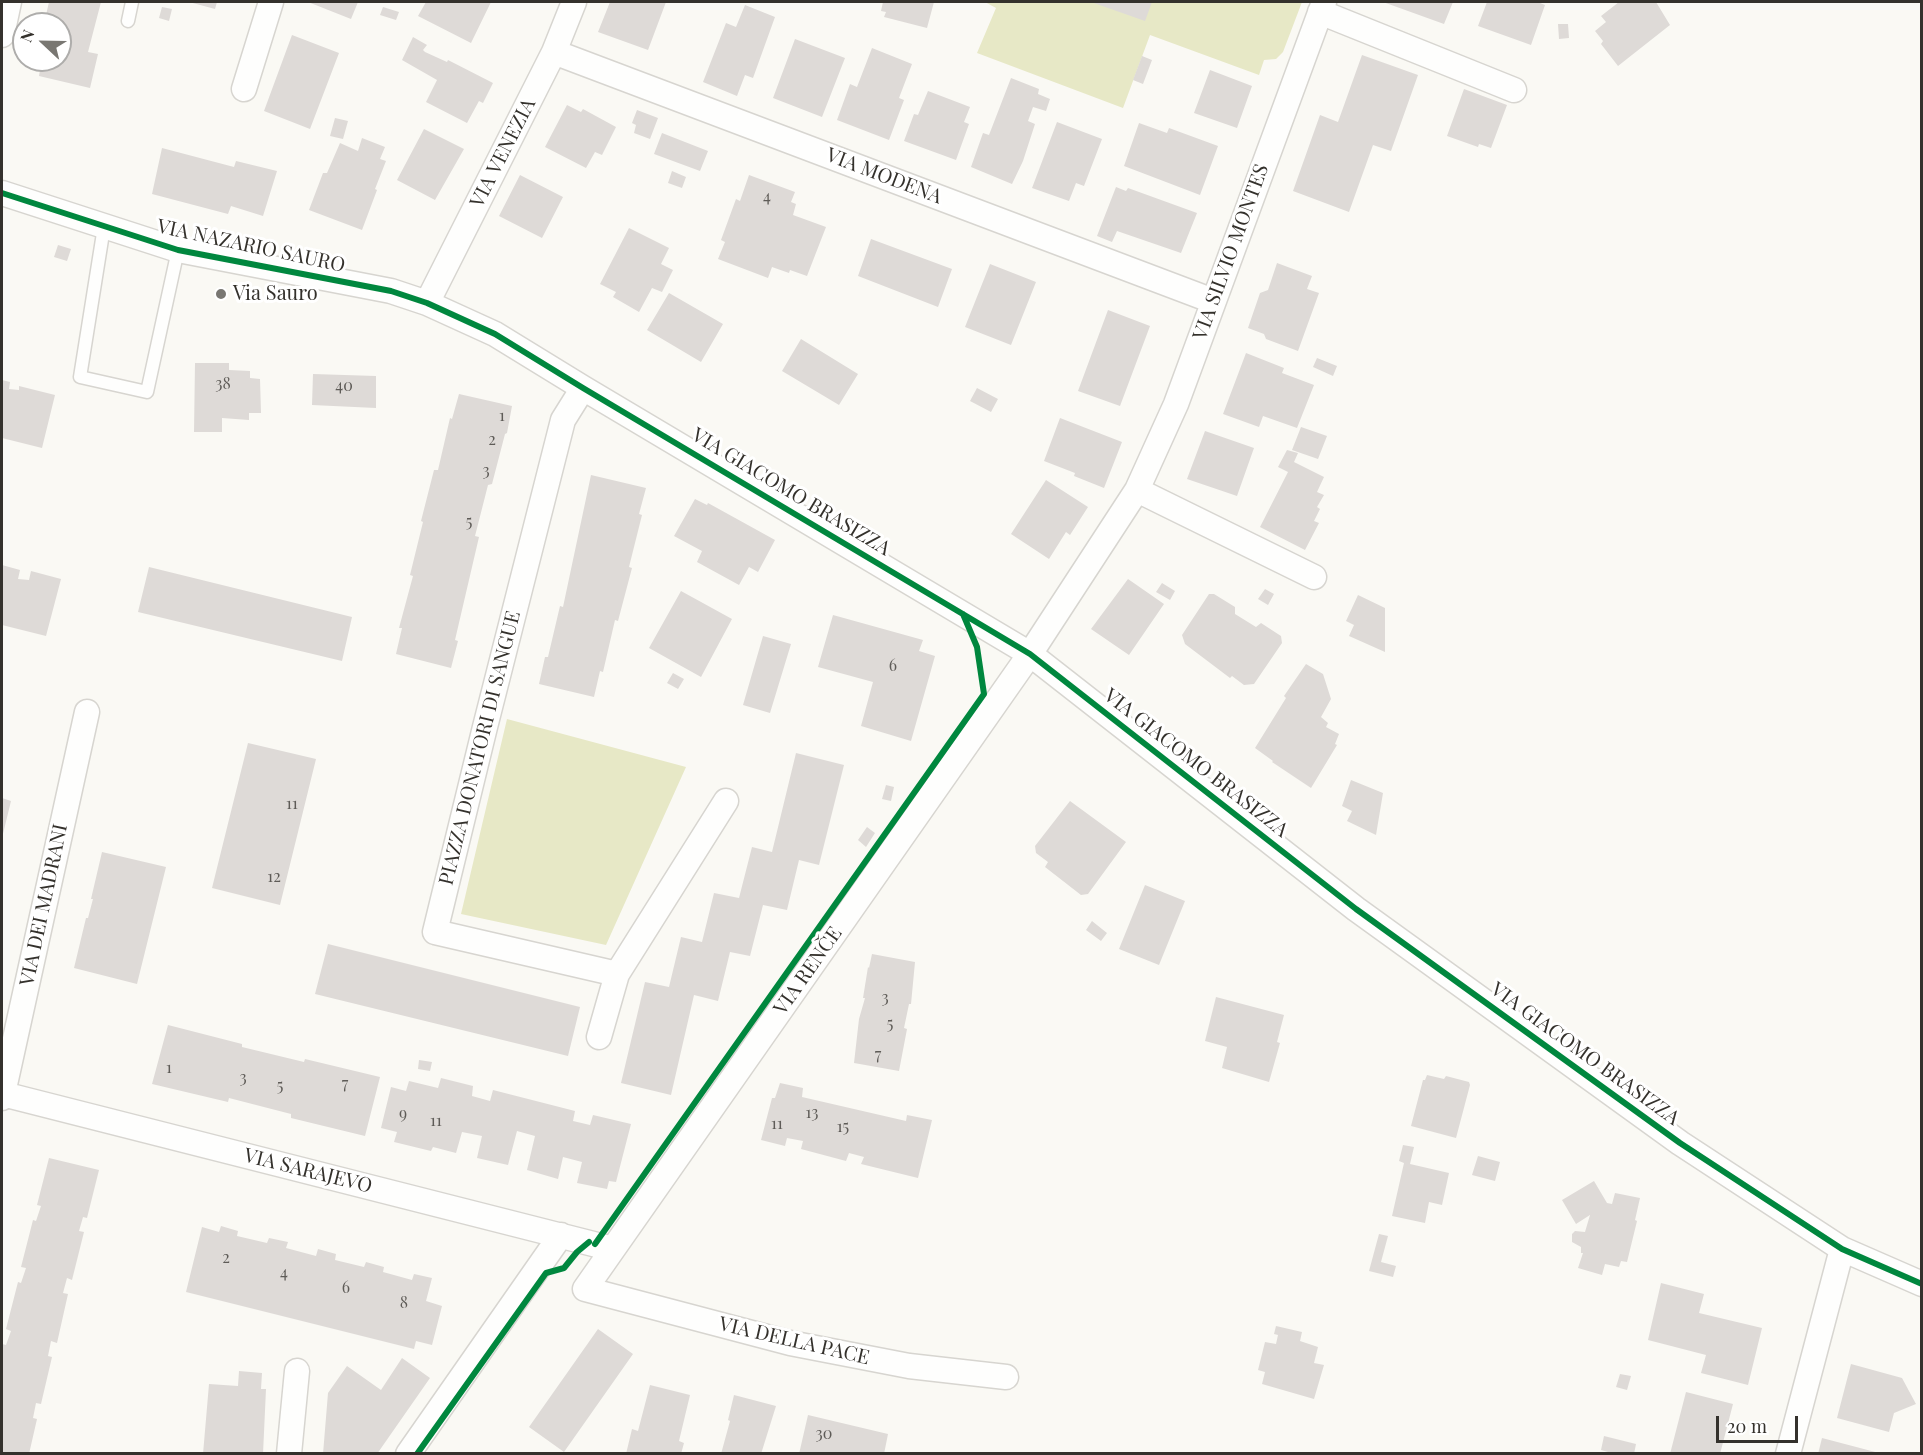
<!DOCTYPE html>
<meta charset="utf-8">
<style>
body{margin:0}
#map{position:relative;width:1923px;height:1455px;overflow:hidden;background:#faf9f4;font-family:"Playfair Display",serif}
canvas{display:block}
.frame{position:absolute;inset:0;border:3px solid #34312c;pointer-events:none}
.north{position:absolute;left:12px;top:12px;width:60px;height:60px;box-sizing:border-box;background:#fff;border:2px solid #aeadab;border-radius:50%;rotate:292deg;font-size:16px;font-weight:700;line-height:24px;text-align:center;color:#34312c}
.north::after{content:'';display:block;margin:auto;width:21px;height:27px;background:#797772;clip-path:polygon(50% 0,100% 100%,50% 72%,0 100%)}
.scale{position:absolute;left:1716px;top:1416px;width:82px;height:27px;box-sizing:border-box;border:3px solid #34312c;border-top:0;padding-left:8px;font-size:18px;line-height:21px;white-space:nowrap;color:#34312c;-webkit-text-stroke:4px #fff;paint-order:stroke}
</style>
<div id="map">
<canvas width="1923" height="1455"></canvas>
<div class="frame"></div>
<div class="north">N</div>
<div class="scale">20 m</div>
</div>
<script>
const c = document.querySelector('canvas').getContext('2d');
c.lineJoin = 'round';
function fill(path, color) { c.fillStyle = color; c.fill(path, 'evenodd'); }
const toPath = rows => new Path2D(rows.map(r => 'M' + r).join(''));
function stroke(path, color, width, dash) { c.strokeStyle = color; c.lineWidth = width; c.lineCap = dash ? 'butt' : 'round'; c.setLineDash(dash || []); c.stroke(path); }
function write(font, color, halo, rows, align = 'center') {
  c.font = font + ' "Playfair Display",serif'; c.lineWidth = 6; c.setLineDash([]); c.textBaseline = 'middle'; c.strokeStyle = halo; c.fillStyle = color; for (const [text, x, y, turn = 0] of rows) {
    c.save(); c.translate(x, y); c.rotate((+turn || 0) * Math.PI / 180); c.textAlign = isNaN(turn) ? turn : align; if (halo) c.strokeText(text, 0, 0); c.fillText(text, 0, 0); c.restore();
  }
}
fill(toPath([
 [985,2,1302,2,1283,52,1276,59,1264,60,1259,75,1150,35,1123,108,977,53,996,8],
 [507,719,686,767,606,945,461,914]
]), '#e7e8c6');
fill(toPath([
 [49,2,101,2,88,52,98,54,90,88,39,76,41,63,34,60,60,60,60,24,44,24],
 [189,2,217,2,215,9],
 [308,2,358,2,351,19],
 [426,2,491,2,471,43,418,16],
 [610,2,666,2,648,50,598,32],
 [883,2,934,2,927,28,884,17,886,12,881,11],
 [1091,2,1152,2,1145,21],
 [1383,2,1453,2,1444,24],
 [1487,2,1540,2,1540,3,1545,5,1531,45,1478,26],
 [1619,2,1656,2,1670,25,1618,66,1601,44,1603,41,1595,31,1606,22,1601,16],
 [745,5,775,17,753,78,745,75,737,96,703,82,726,23,736,27],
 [162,7,172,9,169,21,159,18],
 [383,7,399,12,396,20,380,15],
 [1558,24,1568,24,1569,38,1559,39],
 [292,35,339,53,310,129,264,111],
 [413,37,427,45,423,50,425,52,447,62,448,60,493,83,483,103,479,101,467,123,426,102,437,80,402,60],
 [795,39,845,58,822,117,773,98],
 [872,48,912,64,899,98,904,100,889,140,837,120,850,84,857,87],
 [1362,55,1418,75,1391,151,1373,145,1349,212,1293,191,1320,115,1338,122],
 [1142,56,1152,60,1143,84,1133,80],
 [1210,70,1252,86,1237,128,1194,113],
 [1011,78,1039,89,1038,94,1050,99,1046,111,1033,107,1028,121,1035,124,1023,161,1012,184,971,167,983,133,989,135],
 [1464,89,1507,105,1491,148,1479,144,1478,147,1447,136],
 [928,91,970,107,964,122,969,124,956,160,904,141,914,114,918,115],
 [567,105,581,112,583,109,616,127,602,155,595,152,586,168,545,147],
 [637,110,658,118,650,139,634,133,636,125,632,123],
 [335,118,348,121,343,139,330,136],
 [1057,122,1102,139,1084,186,1076,183,1069,201,1032,188],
 [1139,123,1167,133,1169,128,1218,146,1200,195,1124,166],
 [424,129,464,149,435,200,397,180],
 [662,133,708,151,700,171,654,154],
 [362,138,385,147,380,159,386,161,375,189,377,190,362,230,309,210,323,173,327,173,340,143,358,151],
 [162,148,234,167,236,161,277,171,263,216,231,206,228,214,152,194],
 [672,171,686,177,682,188,668,183],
 [520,175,563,197,542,238,499,216],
 [749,175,795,192,791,202,796,204,793,215,826,227,807,276,790,270,789,273,772,267,768,278,718,259,725,242,721,240,736,199,740,201],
 [1116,187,1126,191,1128,188,1197,213,1181,253,1117,231,1112,242,1097,236],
 [629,228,669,248,661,264,673,270,662,292,652,288,639,312,613,297,616,292,600,284],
 [871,239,952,269,938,307,858,276],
 [58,245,71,249,67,261,54,257],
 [1277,263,1312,276,1307,289,1319,293,1298,351,1266,339,1264,334,1248,328,1260,293,1268,290],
 [990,264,1036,282,1011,345,965,327],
 [669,293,723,324,701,362,647,330],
 [1108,310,1150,326,1120,406,1078,391],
 [801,339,858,374,839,405,782,371],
 [1246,353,1284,368,1282,373,1314,385,1297,428,1263,416,1259,427,1223,414],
 [1317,358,1337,366,1333,376,1313,367],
 [195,363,229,363,229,370,250,371,250,378,260,379,261,413,249,413,249,420,222,418,222,432,194,432],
 [313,374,376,376,376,408,312,405],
 [2,380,10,382,9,389,19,390,19,386,55,395,42,448,2,438],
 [977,388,998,399,991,412,970,401],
 [459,394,512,406,507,433,505,434,492,484,488,485,475,536,479,537,455,640,458,641,451,668,396,654,402,628,399,628,413,576,410,575,423,522,421,521,434,470,438,470,450,418,452,419],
 [1060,418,1122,442,1104,488,1074,476,1075,473,1044,461],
 [1301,427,1327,436,1318,459,1292,450],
 [1205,431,1254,448,1237,496,1187,479],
 [1287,450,1298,453,1294,462,1324,477,1317,492,1324,495,1317,507,1320,509,1314,521,1319,523,1305,550,1260,527,1288,472,1278,467],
 [591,475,646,488,639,514,642,515,629,567,632,568,618,621,615,620,603,672,600,671,594,697,539,684,545,657,548,657,560,606,563,607],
 [1046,480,1088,507,1070,535,1066,532,1049,559,1011,534],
 [695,499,707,505,708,503,775,540,758,572,749,567,739,585,697,562,702,551,674,536],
 [2,565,20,570,18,579,29,580,31,571,61,579,46,636,2,625],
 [149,567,352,617,342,661,138,612],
 [1128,579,1164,604,1129,655,1091,629],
 [1162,583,1175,591,1170,600,1156,592],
 [1265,589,1274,594,1268,605,1258,599],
 [681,591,732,619,701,677,649,648],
 [1209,594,1214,594,1235,607,1235,614,1256,627,1261,623,1281,636,1282,643,1254,684,1244,685,1232,676,1230,678,1185,644,1182,635],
 [1358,595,1385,608,1385,652,1349,636,1354,625,1346,621],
 [833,615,923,640,919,651,935,656,911,741,861,726,873,682,818,667],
 [763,636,791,644,770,713,743,705],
 [1306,664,1323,674,1331,699,1321,717,1328,723,1326,727,1339,734,1335,744,1337,745,1311,788,1272,762,1273,761,1255,748,1286,698,1284,696],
 [673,673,684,679,678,689,667,683],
 [248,743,316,759,280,905,212,888],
 [796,753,844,765,819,865,799,860,787,910,763,905,750,956,730,952,718,1001,694,995,671,1095,621,1083,645,982,669,987,681,937,702,942,714,893,739,898,752,847,772,852],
 [1351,780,1383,793,1376,835,1347,821,1352,811,1342,806],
 [886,785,894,787,891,801,882,799],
 [2,798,11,801,2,838],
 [1070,801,1126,842,1088,894,1081,895,1045,867,1048,862,1036,853,1035,846],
 [867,827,875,833,866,847,858,840],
 [102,852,166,867,137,984,74,968,86,918,88,918,93,899,91,899],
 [1145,885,1185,901,1159,965,1119,949],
 [1092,921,1107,933,1101,941,1086,930],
 [328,944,580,1007,568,1056,315,994],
 [872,954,915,962,911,1004,909,1004,904,1028,907,1029,899,1071,854,1063,859,1019,865,998,863,998,868,967,869,968],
 [1216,997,1284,1015,1277,1042,1280,1043,1269,1082,1222,1068,1227,1047,1205,1041],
 [168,1025,242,1044,242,1047,304,1062,305,1059,380,1077,365,1136,291,1118,291,1114,229,1098,228,1102,152,1084],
 [419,1060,432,1062,430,1071,418,1069],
 [1427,1075,1444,1079,1446,1076,1469,1082,1470,1085,1456,1138,1411,1126,1423,1080,1425,1080],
 [441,1078,473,1086,472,1096,490,1101,493,1090,575,1111,573,1121,590,1125,593,1115,631,1124,616,1182,609,1181,607,1189,577,1183,582,1162,563,1157,558,1179,527,1170,535,1136,517,1131,508,1165,477,1158,482,1136,462,1132,456,1153,433,1147,431,1151,394,1142,397,1132,381,1128,391,1087,406,1091,409,1081,438,1088],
 [780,1083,803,1088,802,1097,906,1121,907,1115,932,1120,918,1178,861,1164,864,1157,849,1153,846,1161,801,1149,803,1141,787,1138,785,1146,761,1140,772,1098,775,1098],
 [1403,1145,1414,1147,1410,1164,1449,1173,1442,1205,1429,1202,1425,1223,1392,1216,1404,1163,1399,1161],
 [1478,1156,1500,1162,1495,1181,1472,1175],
 [49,1158,99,1170,87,1218,83,1217,79,1231,84,1232,72,1280,67,1278,63,1293,68,1294,57,1343,51,1341,48,1356,52,1357,41,1404,36,1403,33,1418,37,1419,29,1454,2,1454,2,1344,6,1345,11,1331,6,1329,18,1282,21,1283,26,1268,21,1267,33,1220,36,1221,41,1206,37,1205],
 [1594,1181,1607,1203,1612,1204,1615,1193,1640,1198,1635,1220,1637,1221,1627,1262,1621,1261,1619,1267,1605,1264,1602,1275,1578,1268,1583,1253,1581,1253,1581,1247,1572,1242,1572,1234,1575,1231,1585,1232,1590,1215,1576,1224,1562,1200],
 [221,1226,238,1231,237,1236,267,1243,269,1238,288,1242,286,1248,316,1256,318,1249,336,1254,335,1260,364,1267,366,1262,384,1267,383,1272,412,1280,414,1274,432,1278,426,1301,442,1306,432,1345,416,1341,414,1349,186,1292,202,1227,219,1232],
 [1379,1234,1388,1236,1381,1262,1396,1266,1393,1277,1369,1271],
 [1661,1283,1704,1294,1699,1313,1762,1328,1748,1385,1701,1373,1706,1355,1648,1340],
 [1276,1326,1302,1332,1300,1341,1318,1347,1314,1363,1324,1365,1314,1399,1262,1384,1265,1372,1258,1370,1265,1342,1276,1344,1278,1335,1274,1334],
 [598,1329,633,1354,564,1452,529,1427],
 [402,1358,430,1378,377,1454,323,1454,328,1393,347,1366,381,1390],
 [1851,1364,1902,1378,1916,1404,1894,1413,1889,1432,1837,1418],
 [239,1371,262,1373,261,1389,266,1389,263,1454,203,1454,209,1384,238,1386],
 [1620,1374,1631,1376,1627,1390,1616,1387],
 [650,1385,690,1395,679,1441,684,1443,681,1454,626,1454,632,1429,638,1431],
 [1686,1392,1733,1404,1720,1454,1670,1454],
 [734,1395,776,1406,761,1454,721,1454,730,1421,728,1420],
 [808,1415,888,1434,884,1454,799,1454],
 [1604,1436,1636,1444,1634,1454,1615,1454,1601,1450],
 [1822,1438,1879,1453,1879,1454,1818,1454]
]), '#dedad7');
const service = toPath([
 [128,21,132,2],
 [104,227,80,377,147,392,178,250]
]);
const minor = toPath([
 [1320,12,1514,90],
 [2,35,9,2],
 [554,52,1213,301],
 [244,89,271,2],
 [2,193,178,250,391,291,427,303,495,334,583,388,1030,654,1356,909,1680,1143,1842,1249,1922,1284],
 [427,303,554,52,574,2],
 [583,388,563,420,485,727,435,932,617,974,726,801],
 [1137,490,1314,577],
 [599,1037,617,974],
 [3,1094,613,1249],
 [2,1098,87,712],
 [1006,1377,909,1366,790,1343,585,1289,1030,654,1137,490,1176,404,1324,2],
 [289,1454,297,1371],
 [408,1454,561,1235],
 [1788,1454,1842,1249]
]);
stroke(service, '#d7d5d0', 15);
stroke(minor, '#d7d5d0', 27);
stroke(service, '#fefefd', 12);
stroke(minor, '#fefefd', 24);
stroke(toPath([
 [2,193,178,250,391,291,427,303,495,334,583,388,1030,654,1356,909,1680,1143,1842,1249,1922,1284],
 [595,1244,984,694,977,647,963,614],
 [417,1454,546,1273,564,1268,577,1252,589,1242]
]), '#00873e', 6);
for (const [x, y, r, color] of [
 [221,294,6,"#797772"]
]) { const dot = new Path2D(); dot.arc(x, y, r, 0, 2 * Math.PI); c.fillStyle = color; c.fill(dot); stroke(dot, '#fff', 2); }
write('16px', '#5e5b57', null, [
 ["4",767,197],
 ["38",223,384],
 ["40",344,386],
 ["1",502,416],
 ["2",492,440],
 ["3",486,471],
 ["5",469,522],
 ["6",893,666],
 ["11",292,804],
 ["12",274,877],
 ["3",885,998],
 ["5",890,1024],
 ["7",878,1055],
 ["1",169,1068],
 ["3",243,1078],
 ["7",345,1084],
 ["5",280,1086],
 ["13",812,1113],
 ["9",403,1114],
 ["11",436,1121],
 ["11",777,1124],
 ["15",843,1127],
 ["2",226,1258],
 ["4",284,1273],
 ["6",346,1288],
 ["8",404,1303],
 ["30",824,1434]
]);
write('20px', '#34312c', '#fff', [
 ["VIA VENEZIA",503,153,-63],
 ["VIA MODENA",884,176,21],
 ["VIA NAZARIO SAURO",251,246,12],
 ["VIA SILVIO MONTES",1231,252,-70],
 ["VIA GIACOMO BRASIZZA",791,492,31],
 ["PIAZZA DONATORI DI SANGUE",480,748,-76],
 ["VIA GIACOMO BRASIZZA",1196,763,38],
 ["VIA DEI MADRANI",44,905,-78],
 ["VIA RENČE",808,971,-55],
 ["VIA GIACOMO BRASIZZA",1585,1054,36],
 ["VIA SARAJEVO",308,1171,14],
 ["VIA DELLA PACE",794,1341,13]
]);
write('20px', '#34312c', '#fff', [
 ["Via Sauro",233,294]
], 'left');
</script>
